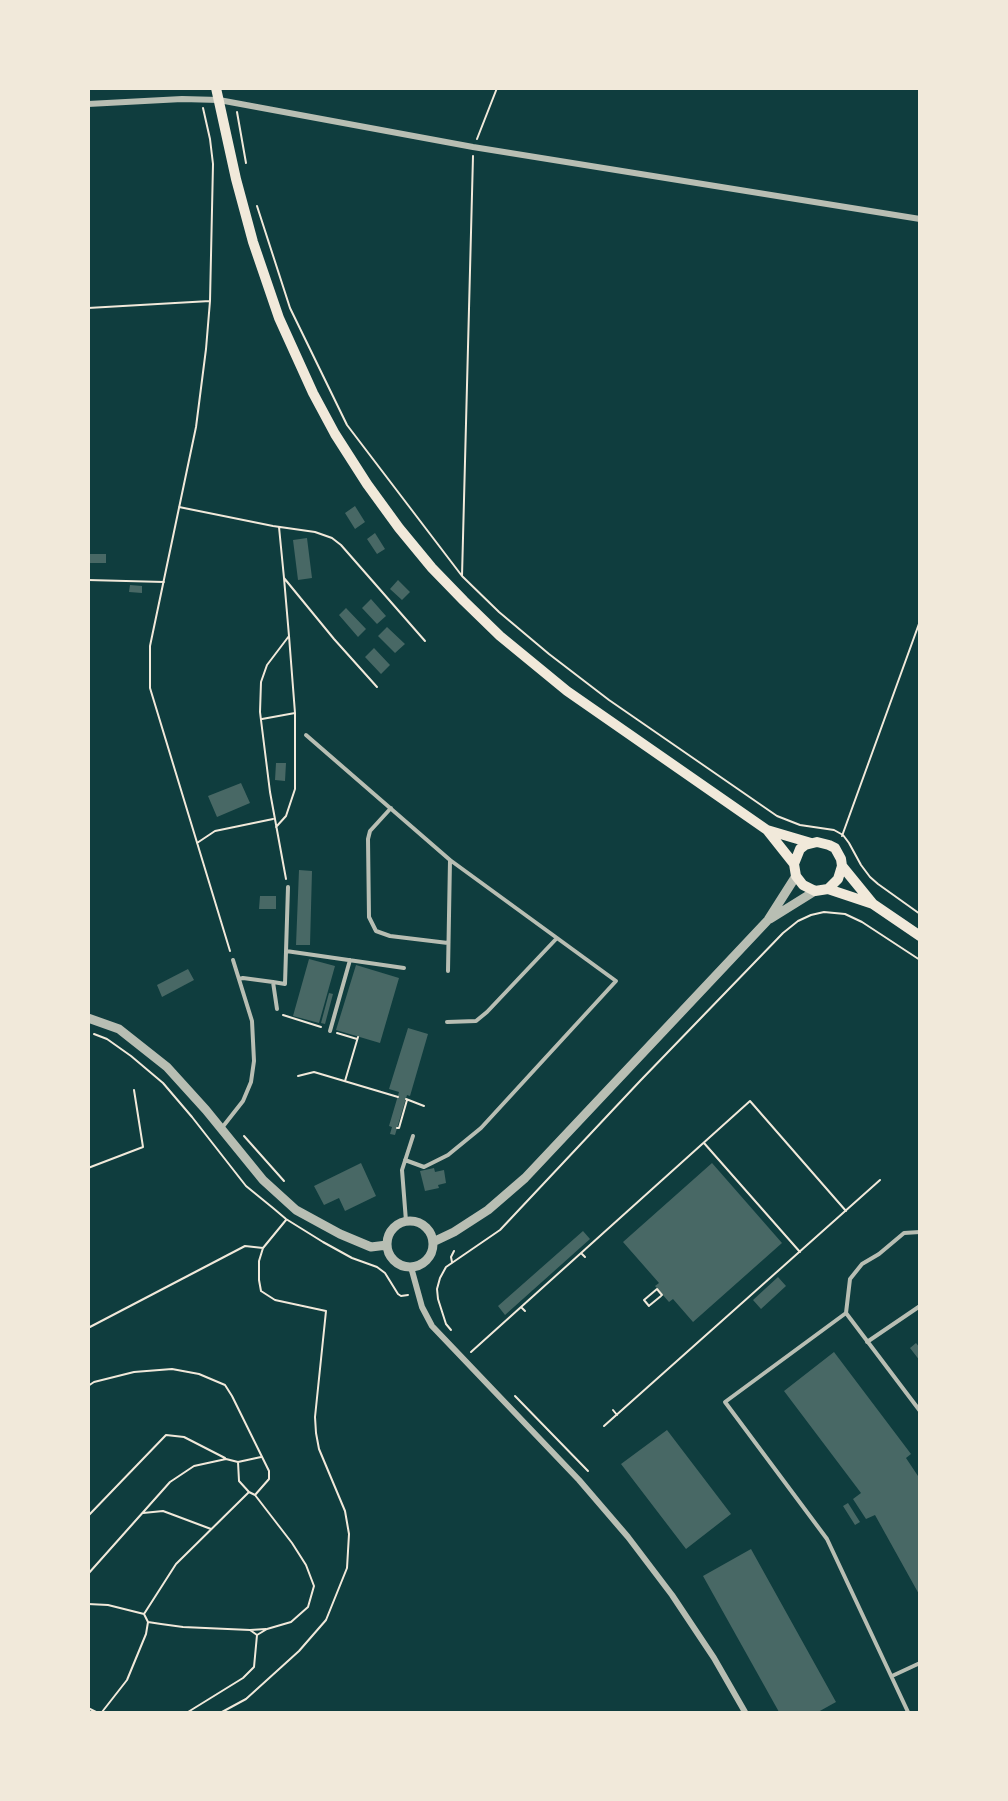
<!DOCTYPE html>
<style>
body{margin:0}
#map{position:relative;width:1008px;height:1801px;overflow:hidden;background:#0f3d3e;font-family:Cabin,sans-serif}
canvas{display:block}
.frame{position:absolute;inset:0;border:90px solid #f1e9da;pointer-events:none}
</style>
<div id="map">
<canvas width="1008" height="1801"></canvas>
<div class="frame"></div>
</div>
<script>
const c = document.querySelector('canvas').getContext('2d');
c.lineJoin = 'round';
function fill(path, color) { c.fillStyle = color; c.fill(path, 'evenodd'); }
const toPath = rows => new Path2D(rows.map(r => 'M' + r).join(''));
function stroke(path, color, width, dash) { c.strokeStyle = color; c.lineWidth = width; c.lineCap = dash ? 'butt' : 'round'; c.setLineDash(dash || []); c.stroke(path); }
fill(toPath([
 [355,506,365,522,355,529,345,513],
 [375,533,385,549,377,554,367,539],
 [307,538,312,578,298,580,293,540],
 [88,554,106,554,106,563,88,563],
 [398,580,410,592,402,600,390,589],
 [130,585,142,586,142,593,129,592],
 [371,599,386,616,377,624,362,608],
 [346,608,366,629,358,637,339,615],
 [387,627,405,644,395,653,378,636],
 [374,648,390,665,381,674,365,657],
 [276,763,286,763,285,781,275,780],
 [241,783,250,803,217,817,208,796],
 [299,870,312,871,310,945,296,945],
 [260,896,276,896,276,909,259,909],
 [309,959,335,966,319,1023,293,1016],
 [356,965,399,978,380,1043,336,1030],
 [188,969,194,980,162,997,157,985],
 [329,993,333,994,325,1024,321,1023],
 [408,1028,428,1034,410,1096,407,1095,395,1135,390,1134,392,1127,389,1126,399,1092,389,1089],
 [361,1163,376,1196,345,1211,339,1198,324,1205,314,1186],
 [712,1163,782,1243,693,1322,673,1299,669,1302,655,1286,659,1283,623,1242],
 [434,1168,435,1172,444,1170,446,1183,438,1185,439,1188,425,1191,420,1171],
 [583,1231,590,1239,505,1315,498,1306],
 [778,1277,786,1286,761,1309,753,1300],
 [916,1343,920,1348,920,1361,910,1348],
 [834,1352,911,1454,906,1458,920,1479,920,1596,875,1515,866,1519,853,1499,861,1493,784,1391],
 [667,1430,731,1514,686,1549,621,1464],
 [848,1503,860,1522,855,1525,843,1506],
 [751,1549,836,1702,818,1712,779,1712,703,1576]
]), '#486865');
stroke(toPath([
 [203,108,210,139,213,164,210,301,206,349,196,427,150,646,150,688,230,951],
 [237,112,246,163],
 [477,139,497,88],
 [257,206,290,308,347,425,462,576,499,612,549,654,609,700,777,816,800,825,834,830,843,835,849,843,861,865,870,877,878,884,920,914],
 [88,308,210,301],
 [179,507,273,526,315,532,332,538,341,545,425,641],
 [279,527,284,578,334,639,377,687],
 [462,576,473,156],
 [284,578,289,636,267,665,261,682,260,712,270,792,286,879],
 [88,580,164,582],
 [262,719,295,713,289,636],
 [276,827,286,816,295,789,295,713],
 [842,836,920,621],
 [197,843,215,831,273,819],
 [283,1015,321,1027],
 [337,1033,357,1039],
 [94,1034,107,1039,131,1056,163,1083,192,1117,246,1186,273,1208,286,1219,323,1242,352,1258,377,1267,385,1273,398,1294,401,1296,408,1295],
 [298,1076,314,1072,398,1097],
 [345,1081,358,1037],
 [406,1099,424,1106],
 [397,1128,399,1128,407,1100],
 [244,1136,284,1181],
 [704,1143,800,1252],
 [88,1168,143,1147,134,1090],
 [581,1253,585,1257],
 [452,1262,451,1257,454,1251],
 [650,1305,661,1296],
 [649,1306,644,1300,657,1289,662,1295],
 [521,1307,525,1311],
 [88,1328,245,1246,263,1248,286,1220],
 [451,1330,446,1324,438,1299,437,1289,440,1278,446,1267,500,1230,640,1081,783,933,798,921,811,915,824,912,845,914,862,922,920,960],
 [471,1352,750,1101,846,1211],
 [88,1386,94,1382,134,1372,172,1369,199,1374,225,1385,232,1396,269,1471,269,1479,255,1495],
 [515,1396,588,1471],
 [613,1410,617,1415],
 [604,1426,880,1180],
 [238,1462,239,1481,249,1492,255,1495,292,1543,306,1565,314,1586,308,1607,291,1622,267,1629,257,1635],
 [143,1513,163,1511,211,1529],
 [88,1516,166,1435,184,1437,225,1458],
 [88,1574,170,1482,194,1466,226,1459,238,1462,261,1457],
 [88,1604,108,1605,144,1614,176,1564,249,1492],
 [144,1614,148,1622,161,1624,183,1627,250,1630,257,1635,254,1667,243,1678,188,1712],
 [250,1630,266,1629],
 [88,1708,96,1712],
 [102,1712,127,1680,146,1634,148,1622],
 [222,1712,246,1699,299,1651,326,1620,347,1568,349,1534,345,1511,319,1449,316,1433,315,1417,326,1311,275,1300,261,1291,259,1280,259,1261,263,1248]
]), '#f1e9da', 2);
stroke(toPath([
 [306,735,450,860,448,971],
 [391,808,370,831,368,839,369,917,376,931,390,936,448,943],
 [286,951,404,968],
 [239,979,243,978,273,982,277,1009],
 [273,982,285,984,288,887],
 [447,1022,476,1021,487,1012,557,938],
 [330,1031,350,960],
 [221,1129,243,1101,251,1082,254,1061,252,1021,233,960],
 [405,1160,424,1167,448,1155,481,1128,616,981,450,860],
 [406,1221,402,1170,413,1136],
 [846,1313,850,1279,862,1264,879,1254,904,1233,920,1232],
 [867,1342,920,1306],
 [892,1676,920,1663],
 [908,1712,827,1539,725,1402,846,1313,920,1411]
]), '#b8beb3', 4);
stroke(toPath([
 [88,104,182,99,219,100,473,147,920,219],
 [411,1267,422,1307,432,1326,579,1480,628,1537,672,1595,714,1658,745,1712]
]), '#b8beb3', 6);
stroke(toPath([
 [770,919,815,891],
 [88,1018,119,1029,167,1067,206,1110,263,1180,296,1210,340,1234,371,1247,387,1245],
 '387 1244a23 23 0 1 1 46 0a23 23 0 1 1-46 0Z',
 [433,1242,454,1232,488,1210,525,1178,768,920,796,876]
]), '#b8beb3', 9);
stroke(toPath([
 [216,88,236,179,253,242,279,318,313,393,335,434,367,484,399,528,432,568,464,601,500,636,567,691,767,830,794,864,796,876,803,885,815,891,828,889,838,879,842,866,841,859,835,848,829,845,817,842,805,845,800,849,794,864],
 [767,830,811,843],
 [842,866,873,904,920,936],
 [828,889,873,904]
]), '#f1e9da', 10);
</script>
